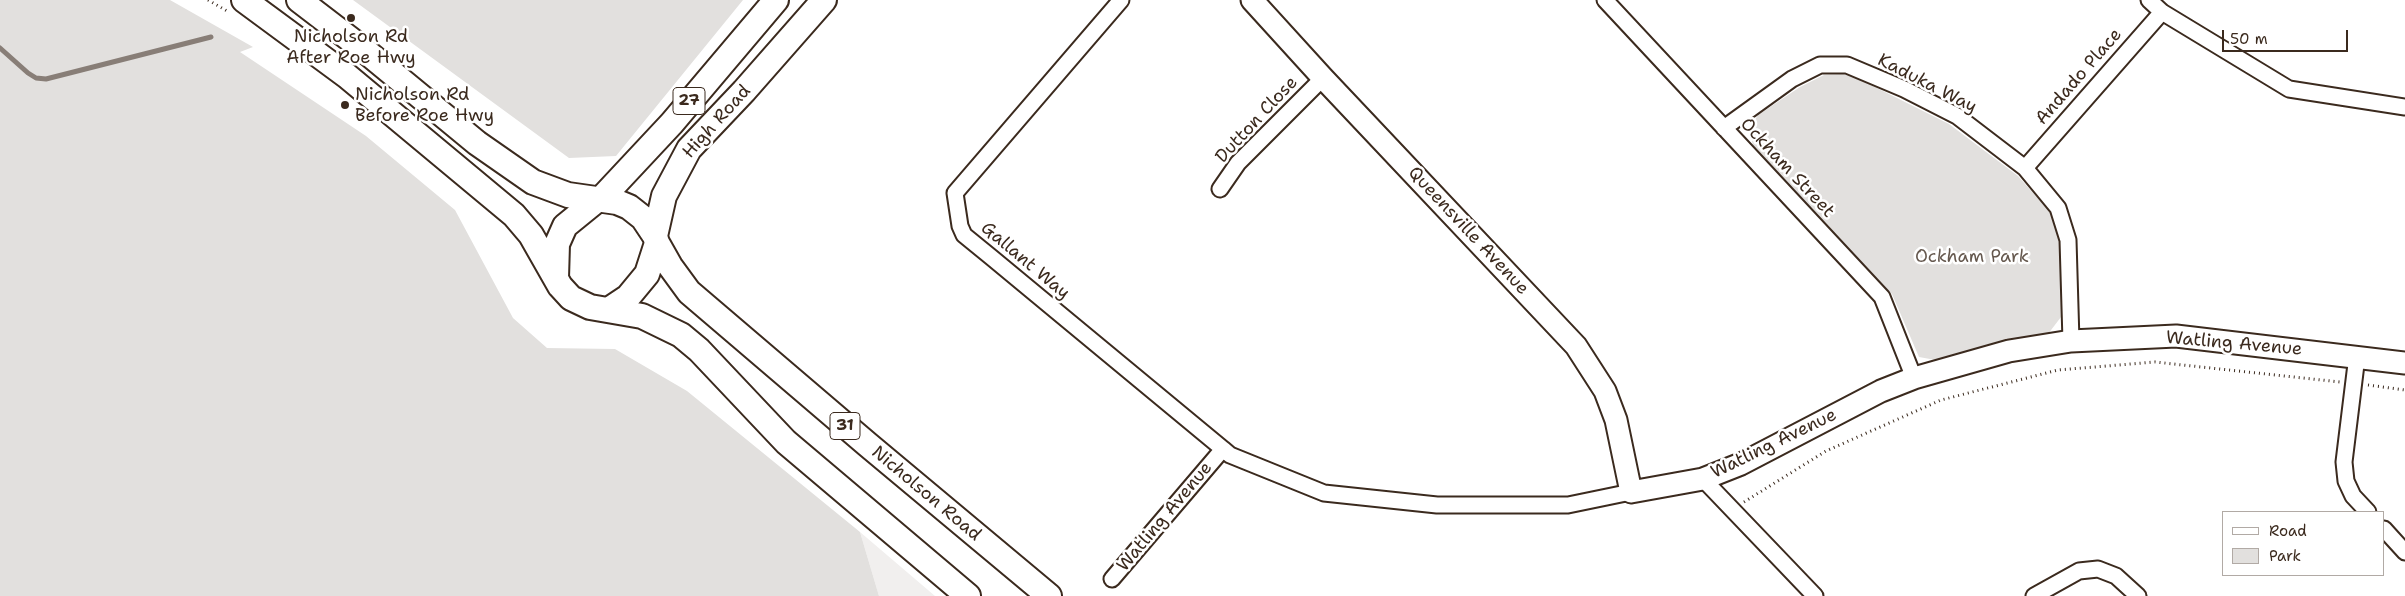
<!DOCTYPE html>
<style>
body{margin:0}
#map{position:relative;width:2405px;height:596px;overflow:hidden;background:#fff;font-family:"Shantell Sans",sans-serif}
canvas{display:block}
.legend{position:absolute;left:2222px;top:511px;width:162px;height:65px;box-sizing:border-box;background:#fff;border:1px solid #b1aaa5;margin:0;padding:6px 9px;list-style:none;font-size:15px;color:#3b2a1e}
.legend li{display:flex;align-items:center;gap:10px;height:25px}
.legend b{width:25px;border:1px solid #b1aaa5}
.scale{position:absolute;left:2222px;top:30px;width:126px;height:22px;box-sizing:border-box;border:2px solid #3b2a1e;border-top:0;padding-left:6px;font-size:15px;line-height:18px;white-space:nowrap;color:#3b2a1e;-webkit-text-stroke:4px #fff;paint-order:stroke}
</style>
<div id="map">
<canvas width="2405" height="596"></canvas>
<ul class="legend">
<li><b style="height:6px;background:#fff"></b>Road</li>
<li><b style="height:14px;background:#e2e0de"></b>Park</li>
</ul>
<div class="scale">50 m</div>
</div>
<script>
const c = document.querySelector('canvas').getContext('2d');
c.lineJoin = 'round';
function fill(path, color) { c.fillStyle = color; c.fill(path, 'evenodd'); }
const toPath = rows => new Path2D(rows.map(r => 'M' + r).join(''));
function stroke(path, color, width, dash) { c.strokeStyle = color; c.lineWidth = width; c.lineCap = dash ? 'butt' : 'round'; c.setLineDash(dash || []); c.stroke(path); }
function write(font, color, halo, rows, align = 'center') {
  c.font = font + ' "Shantell Sans",sans-serif'; c.lineWidth = 5; c.setLineDash([]); c.textBaseline = 'middle'; c.strokeStyle = halo; c.fillStyle = color; for (const [text, x, y, turn = 0] of rows) {
    c.save(); c.translate(x, y); c.rotate((+turn || 0) * Math.PI / 180); c.textAlign = isNaN(turn) ? turn : align; if (halo) c.strokeText(text, 0, 0); c.fillText(text, 0, 0); c.restore();
  }
}
fill(toPath([
 [860,532,935,596,879,596]
]), '#f1efee');
fill(toPath([
 [0,0,170,0,253,47,240,52,366,136,455,210,513,318,547,348,615,349,687,391,860,532,879,596,0,596],
 [353,0,743,0,616,156,569,158],
 [1849,74,1949,124,2018,176,2050,212,2060,240,2061,317,2048,334,1941,361,1919,357,1892,294,1753,147,1750,128,1758,115,1800,87,1824,75]
]), '#e2e0de');
stroke(toPath([
 [0,48,28,73,36,78,46,79,211,37]
]), '#887e77', 5);
const street = toPath([
 [1121,0,955,193,960,226,964,235,991,257,1223,449],
 [1605,0,1882,297,1914,378],
 [2149,0,2162,12,2289,89,2405,107],
 [1724,128,1792,79,1820,65,1847,65,1904,89,1957,116,2025,168,2058,208,2068,240,2071,341],
 [2025,168,2162,12],
 [1220,189,1238,163,1323,78],
 [2357,356,2344,462,2346,481,2353,496,2368,512],
 [1703,479,1815,596],
 [2384,529,2405,552],
 [1112,579,1223,449,1230,455,1324,493,1437,505,1568,505,1631,492],
 [2034,596,2079,571,2098,569,2116,576,2138,596]
]);
const secondary = toPath([
 [1252,0,1323,78,1576,346,1605,391,1616,420,1631,492,1703,479,1741,464,1881,391,1914,378,2009,351,2071,341,2176,336,2405,363]
]);
const primary = toPath([
 [244,0,347,76,514,215,531,235,560,286,571,298,590,307,642,316,681,335,699,350,786,442,968,596],
 [299,0,363,49,477,143,533,182,568,195,617,202,629,207,643,218,655,236,657,243,670,266,689,292,867,444,1049,596],
 [600,200,672,123,776,0],
 [655,236,664,196,689,149,744,91,824,0],
 [556,278,557,244,565,226,597,200],
 [610,309,628,297,647,274,657,243]
]);
stroke(street, '#3b2a1e', 19);
stroke(secondary, '#3b2a1e', 25);
stroke(primary, '#3b2a1e', 28);
stroke(toPath([
 [208,0,227,11],
 [2368,385,2405,390],
 [1744,502,1826,451,1941,400,2058,370,2155,362,2340,382]
]), '#3b2a1e', 3, [1, 4]);
stroke(street, '#fff', 15);
stroke(secondary, '#fff', 21);
stroke(primary, '#fff', 24);
for (const [x, y, r, color] of [
 [351,18,5,"#3b2a1e"],
 [345,105,5,"#3b2a1e"]
]) { const dot = new Path2D(); dot.arc(x, y, r, 0, 2 * Math.PI); c.fillStyle = color; c.fill(dot); stroke(dot, '#fff', 2); }
for (const [x, y, w] of [
 [689,101,32],
 [845,426,30]
]) { const box = new Path2D(); box.roundRect(x - w / 2, y - 13.5, w, 27, 4); c.fillStyle = '#fff'; c.fill(box); stroke(box, '#3b2a1e', 1); }
write('bold 16px', '#3b2a1e', null, [
 ["27",689,101],
 ["31",845,426]
]);
write('18px', '#3b2a1e', '#fff', [
 ["Nicholson Rd",351,37],
 ["After Roe Hwy",351,58],
 ["Nicholson Rd",355,95,"left"],
 ["Before Roe Hwy",355,116,"left"]
]);
write('18px', '#3b2a1e', '#fff', [
 ["Andado Place",2079,77,-49],
 ["Kaduka Way",1927,84,27],
 ["Dutton Close",1257,120,-47],
 ["High Road",717,122,-48],
 ["Ockham Street",1787,168,47],
 ["Queensville Avenue",1468,231,47],
 ["Gallant Way",1025,261,40],
 ["Watling Avenue",2234,344,5],
 ["Watling Avenue",1774,444,-26],
 ["Nicholson Road",926,494,40],
 ["Watling Avenue",1165,517,-50]
]);
write('18px', '#65584e', '#fff', [
 ["Ockham Park",1972,257]
]);
</script>
